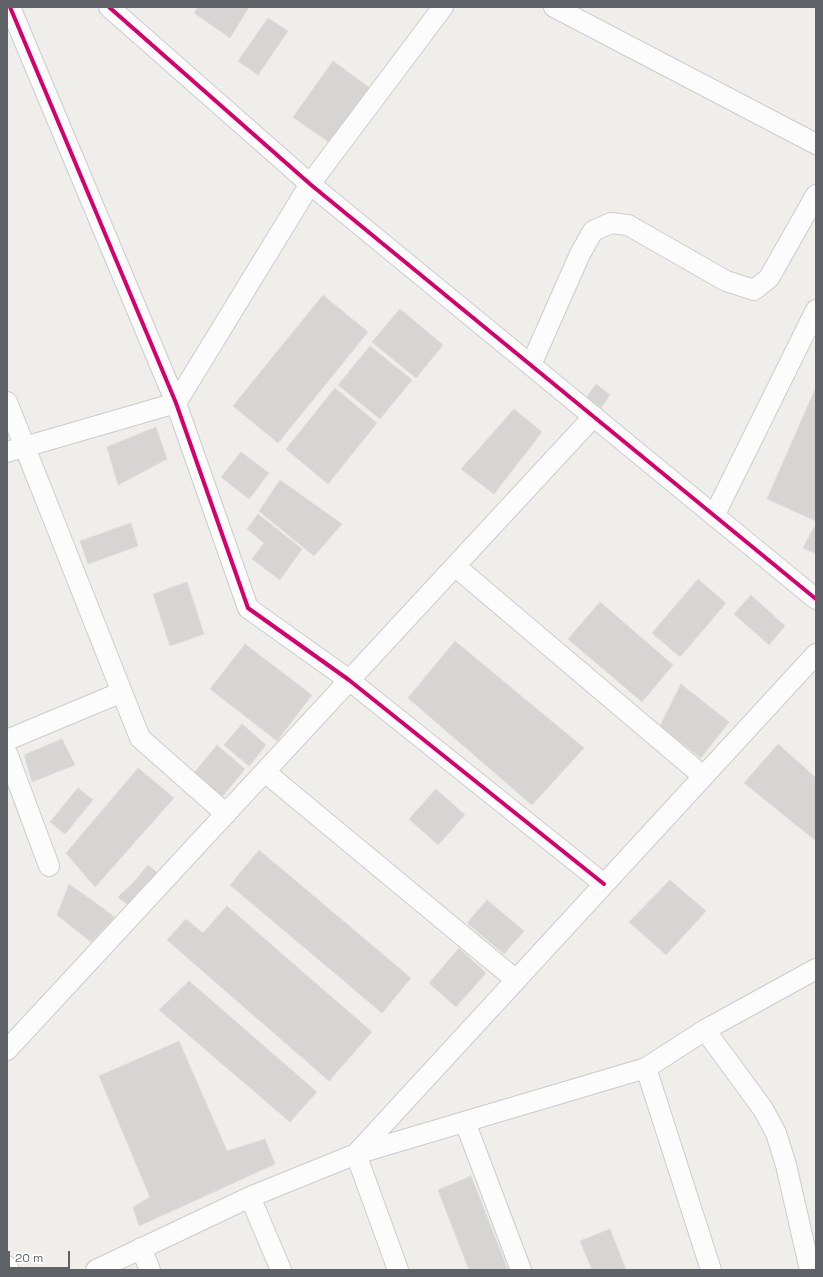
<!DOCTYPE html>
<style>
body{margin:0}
#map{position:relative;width:823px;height:1277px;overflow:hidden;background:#efeeea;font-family:"Space Grotesk",sans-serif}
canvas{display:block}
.frame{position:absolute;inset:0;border:8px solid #5f6368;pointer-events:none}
.scale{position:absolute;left:8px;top:1251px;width:62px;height:18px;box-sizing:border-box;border:2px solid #5f6368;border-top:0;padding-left:5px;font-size:12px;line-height:14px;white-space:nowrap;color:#5f6368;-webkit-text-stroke:3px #fff;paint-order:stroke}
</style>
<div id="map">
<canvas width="823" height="1277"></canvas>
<div class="frame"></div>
<div class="scale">20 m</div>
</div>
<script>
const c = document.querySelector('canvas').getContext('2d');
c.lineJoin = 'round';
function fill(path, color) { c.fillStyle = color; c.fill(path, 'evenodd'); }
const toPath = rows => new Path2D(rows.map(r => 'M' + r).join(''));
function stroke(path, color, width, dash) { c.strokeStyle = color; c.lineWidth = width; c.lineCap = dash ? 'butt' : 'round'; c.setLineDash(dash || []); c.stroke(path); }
const building = toPath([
 [198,7,249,7,230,38,194,13,198,7],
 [268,18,288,31,258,75,238,61,268,18],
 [333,61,370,88,330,143,293,117,333,61],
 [323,295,368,332,278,443,233,406,323,295],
 [400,309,443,345,416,378,372,342,400,309],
 [370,346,412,380,380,419,338,385,370,346],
 [596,384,610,395,601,408,587,397,596,384],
 [816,387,816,521,767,499,816,387],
 [335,388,377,423,328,484,286,449,335,388],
 [514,409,542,432,494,494,461,469,514,409],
 [156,427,167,459,118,485,107,447,156,427],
 [241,452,269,473,249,499,221,477,241,452],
 [280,480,342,524,314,556,259,511,280,480],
 [258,514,302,549,280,580,252,559,264,543,247,529,258,514],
 [131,523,138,546,88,564,80,541,131,523],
 [814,527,816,528,816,554,803,548,814,527],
 [698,579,726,603,680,657,652,633,698,579],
 [187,582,204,634,170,646,153,594,187,582],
 [751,595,785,626,769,645,734,614,751,595],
 [600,602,673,665,642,702,568,639,600,602],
 [455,641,584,748,532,805,408,698,455,641],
 [245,644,312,695,277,741,210,689,245,644],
 [681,684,729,722,701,758,660,726,681,684],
 [242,724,266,745,249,766,224,745,242,724],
 [62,739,75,765,32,782,24,755,62,739],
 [778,744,816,778,816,841,744,783,778,744],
 [217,745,245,769,222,797,194,773,217,745],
 [138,768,174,798,95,887,66,853,138,768],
 [78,788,93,800,65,834,50,822,78,788],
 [436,789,465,815,438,845,409,819,436,789],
 [259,850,411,978,382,1013,230,885,259,850],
 [148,865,161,876,134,910,118,897,133,883,148,865],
 [670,880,706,911,666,955,629,922,670,880],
 [69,884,115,917,91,942,57,915,69,884],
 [487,900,524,931,504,954,467,923,487,900],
 [227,906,372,1032,329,1081,167,940,186,919,203,933,227,906],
 [459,948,486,973,456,1007,429,983,459,948],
 [189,981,317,1092,290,1122,159,1010,189,981],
 [179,1041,227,1151,265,1139,275,1164,139,1226,133,1207,150,1197,99,1076,179,1041],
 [471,1176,508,1270,469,1270,438,1190,471,1176],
 [610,1229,626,1270,592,1270,580,1241,610,1229]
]);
fill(building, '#d6d5d3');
stroke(building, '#deddd9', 1);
const street = toPath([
 [10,7,176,403,248,608,349,680,604,884],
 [109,7,310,184,816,599],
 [554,7,816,144],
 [531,365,580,254,593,231,611,223,628,225,726,281,754,290,769,278,816,195],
 [7,402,140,738,226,814],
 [7,452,176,403,310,184,443,7],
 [714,516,816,310],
 [455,566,703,776],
 [7,740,122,692],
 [7,753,49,866],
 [265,772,516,980],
 [705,1030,763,1109,776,1133,786,1165,810,1270],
 [7,1050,594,416],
 [646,1068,711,1270],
 [465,1122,521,1270],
 [250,1197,281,1270],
 [141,1248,150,1270],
 [7,1266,9,1270],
 [96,1270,250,1197,356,1154,646,1068,705,1030,816,969],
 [398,1270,356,1154,816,654]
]);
stroke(street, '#cbcccc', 22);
stroke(street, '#fdfcfc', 20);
stroke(toPath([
 [10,7,176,403,248,608,349,680,604,884],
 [109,7,310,184,816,599]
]), '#d6006c', 4);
</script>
